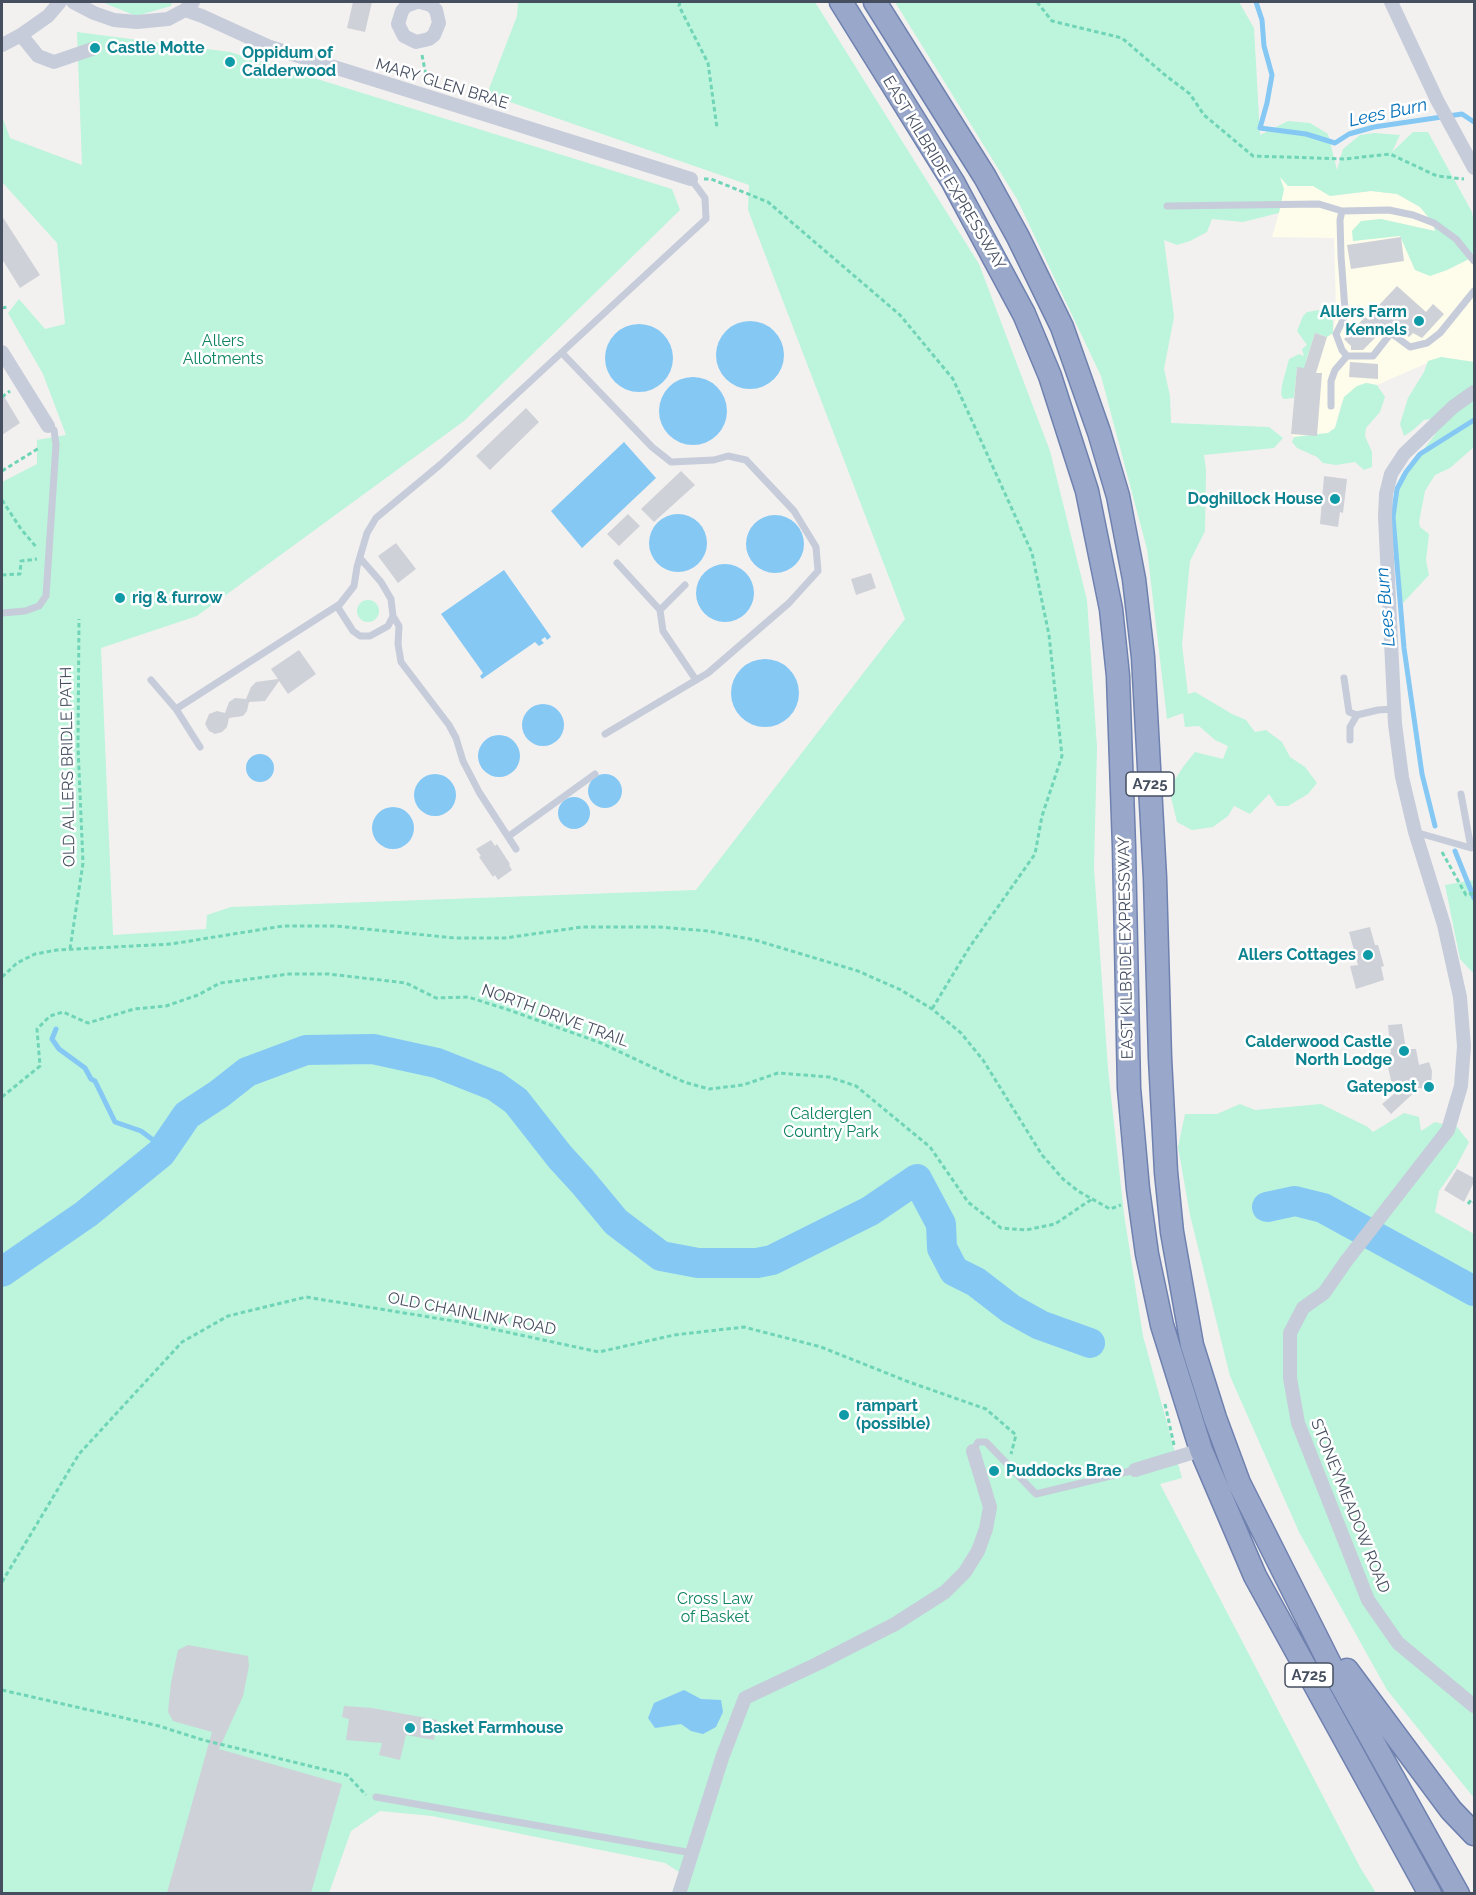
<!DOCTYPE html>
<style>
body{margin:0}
#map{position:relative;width:1476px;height:1895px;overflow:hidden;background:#f3f1f0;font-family:Raleway,sans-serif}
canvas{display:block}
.frame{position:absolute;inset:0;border:3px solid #464f60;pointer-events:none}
</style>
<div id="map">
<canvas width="1476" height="1895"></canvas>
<div class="frame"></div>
</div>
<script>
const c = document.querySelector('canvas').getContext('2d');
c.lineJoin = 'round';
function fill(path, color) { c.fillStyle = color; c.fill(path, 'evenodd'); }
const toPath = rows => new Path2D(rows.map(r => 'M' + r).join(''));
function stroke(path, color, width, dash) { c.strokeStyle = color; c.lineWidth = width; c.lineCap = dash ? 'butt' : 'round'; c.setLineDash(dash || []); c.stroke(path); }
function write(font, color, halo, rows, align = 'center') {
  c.font = font + ' Raleway,sans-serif'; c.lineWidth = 5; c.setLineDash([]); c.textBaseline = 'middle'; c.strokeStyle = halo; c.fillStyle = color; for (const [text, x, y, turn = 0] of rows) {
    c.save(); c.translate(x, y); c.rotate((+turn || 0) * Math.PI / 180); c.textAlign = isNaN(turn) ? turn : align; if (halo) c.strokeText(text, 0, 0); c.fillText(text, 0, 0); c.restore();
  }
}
fill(toPath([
 [1278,175,1288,186,1314,186,1330,196,1371,191,1397,194,1420,207,1434,223,1435,231,1380,219,1361,222,1353,241,1400,235,1415,270,1447,270,1467,260,1474,252,1474,362,1441,357,1377,385,1366,383,1342,401,1335,428,1328,433,1294,437,1291,434,1297,367,1306,362,1315,333,1327,336,1333,333,1336,313,1334,238,1272,237,1279,213]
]), '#fefcea');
fill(toPath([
 [102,2,172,2,171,6,136,16],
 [518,2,815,2,979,264,1050,451,1087,600,1097,747,1094,867,1108,1069,1124,1214,1143,1336,1182,1478,1160,1484,1360,1867,1376,1893,672,1893,679,1872,665,1863,432,1816,380,1811,351,1831,329,1893,2,1893,2,482,37,464,37,440,66,435,43,374,8,313,19,299,45,329,65,324,57,243,2,182,2,116,10,138,82,165,77,32,230,52,672,189,680,210,464,421,197,616,101,648,113,935,206,929,207,915,231,907,696,890,905,619,748,210,749,185,487,94,517,16],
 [895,2,1239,2,1254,28,1260,135,1288,121,1310,123,1328,134,1337,170,1343,149,1360,135,1374,133,1400,135,1392,152,1413,132,1428,132,1472,212,1474,225,1474,252,1467,260,1447,270,1430,276,1415,270,1400,236,1353,241,1352,231,1361,221,1381,219,1435,231,1433,223,1420,207,1397,194,1371,191,1330,196,1313,186,1288,186,1280,177,1284,189,1279,213,1243,222,1212,219,1207,232,1190,241,1177,245,1164,240,1174,317,1164,369,1170,396,1171,423,1269,427,1283,438,1274,448,1204,455,1206,470,1205,531,1190,561,1182,645,1188,694,1195,692,1232,714,1246,720,1255,732,1266,730,1282,742,1290,757,1305,767,1317,783,1308,794,1288,806,1277,806,1269,794,1250,814,1234,806,1228,816,1213,827,1192,830,1177,822,1169,789,1183,767,1195,752,1223,759,1228,746,1215,740,1199,726,1185,727,1183,713,1167,719,1147,549,1101,376,1017,199],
 [1320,310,1333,321,1333,333,1327,337,1315,333,1306,361,1307,368,1297,368,1294,398,1283,399,1281,394,1282,385,1289,359,1299,354,1304,356,1302,349,1307,345,1297,331,1303,316,1307,312],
 [1441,357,1474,362,1474,447,1450,468,1435,475,1425,491,1419,522,1420,527,1429,534,1426,560,1429,575,1403,603,1391,537,1390,514,1401,475,1420,454,1440,428,1437,418,1424,420,1413,430,1404,436,1400,424,1408,398,1424,372,1428,361],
 [1366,383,1377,385,1385,397,1380,412,1366,428,1365,436,1372,452,1372,467,1364,470,1355,462,1336,465,1323,463,1317,457,1297,448,1292,442,1294,437,1328,433,1335,428,1344,397,1357,386],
 '357 611a11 11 0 1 1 22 0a11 11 0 1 1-22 0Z',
 [1474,880,1474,974,1460,959,1445,885],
 [1240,1104,1255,1110,1321,1104,1368,1127,1373,1132,1404,1113,1419,1117,1421,1131,1435,1122,1443,1124,1457,1127,1469,1142,1456,1167,1439,1191,1435,1212,1474,1234,1474,1798,1387,1690,1299,1532,1230,1376,1190,1215,1178,1147,1185,1114,1217,1114]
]), '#bcf4dc');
fill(toPath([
 '716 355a34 34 0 1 1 68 0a34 34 0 1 1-68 0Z',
 '605 358a34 34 0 1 1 68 0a34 34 0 1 1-68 0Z',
 '659 411a34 34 0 1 1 68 0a34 34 0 1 1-68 0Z',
 [624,442,656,478,582,548,551,511],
 '649 543a29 29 0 1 1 58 0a29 29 0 1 1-58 0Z',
 '746 544a29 29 0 1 1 58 0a29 29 0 1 1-58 0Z',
 '696 593a29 29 0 1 1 58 0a29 29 0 1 1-58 0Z',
 [504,570,551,637,547,640,545,637,541,640,544,643,539,646,535,642,482,679,480,676,483,673,441,614],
 '731 693a34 34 0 1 1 68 0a34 34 0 1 1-68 0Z',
 '522 725a21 21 0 1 1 42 0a21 21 0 1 1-42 0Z',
 '478 756a21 21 0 1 1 42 0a21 21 0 1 1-42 0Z',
 '246 768a14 14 0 1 1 28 0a14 14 0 1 1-28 0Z',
 '588 791a17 17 0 1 1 34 0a17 17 0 1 1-34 0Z',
 '414 795a21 21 0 1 1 42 0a21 21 0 1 1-42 0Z',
 '558 813a16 16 0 1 1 32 0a16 16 0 1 1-32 0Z',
 '372 828a21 21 0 1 1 42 0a21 21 0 1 1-42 0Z',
 [684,1690,701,1699,721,1700,723,1712,716,1727,703,1734,691,1731,681,1724,655,1728,648,1718,654,1703]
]), '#85c8f4');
stroke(toPath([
 [1256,2,1262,20,1264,46,1272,75,1267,103,1260,128,1306,134,1335,143,1349,134,1374,127,1462,114,1474,122],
 [1435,826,1422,774,1404,648,1393,517,1397,489,1406,472,1420,454,1474,420],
 [1455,851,1474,898],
 [56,1029,52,1039,59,1049,85,1068,91,1079,95,1081,115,1122,141,1131,164,1148]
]), '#85c8f4', 5);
stroke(toPath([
 [1267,1207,1295,1201,1323,1208,1474,1291],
 [2,1272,86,1214,161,1153,187,1115,219,1094,247,1072,306,1050,373,1049,437,1063,495,1086,516,1101,560,1157,582,1181,616,1222,661,1256,698,1263,757,1263,772,1260,870,1211,917,1179,941,1224,942,1248,954,1271,976,1282,1011,1309,1040,1325,1090,1343]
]), '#85c8f4', 30);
fill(toPath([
 [353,2,372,2,365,32,347,28],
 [2,216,40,275,20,288,2,259],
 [1401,237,1404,261,1351,269,1347,245],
 [1397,286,1426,312,1433,304,1444,314,1422,338,1413,333,1409,337,1390,323,1363,350,1351,350,1351,346,1344,339,1365,317,1367,318],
 [1315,333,1327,337,1316,373,1322,373,1317,436,1291,434,1297,367,1304,368],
 [1350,362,1378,364,1378,379,1349,377],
 [2,393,20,423,2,435],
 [526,408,539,422,490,470,476,456],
 [681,471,695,485,654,522,641,509],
 [1324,476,1347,479,1343,513,1340,512,1338,527,1320,524],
 [628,514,640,526,619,546,607,534],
 [396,543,416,569,398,583,378,556],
 [871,573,876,588,856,595,851,579],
 [299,650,316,674,288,694,279,681,265,701,249,702,247,711,243,716,229,718,227,727,222,732,215,734,209,731,205,724,209,714,217,711,225,713,229,702,235,698,246,699,251,687,256,682,278,679,271,669],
 [491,840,495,846,497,844,510,864,509,865,512,870,498,880,495,875,493,877,479,857,481,856,476,849],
 [1370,927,1375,945,1378,945,1384,966,1381,967,1384,980,1356,989,1350,966,1358,965,1349,932],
 [1402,1024,1406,1049,1416,1049,1419,1065,1429,1062,1432,1071,1431,1089,1419,1088,1391,1114,1382,1104,1394,1094,1386,1058,1387,1054,1391,1053,1388,1025],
 [1457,1169,1474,1178,1474,1182,1464,1202,1444,1190],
 [188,1645,248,1656,249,1666,243,1696,219,1749,342,1784,311,1893,167,1893,212,1732,173,1721,168,1712,171,1683,178,1650],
 [344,1706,372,1708,437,1720,434,1740,406,1735,400,1760,379,1755,382,1743,346,1740,349,1719,342,1717]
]), '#cfd1d8');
const trunk = toPath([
 [841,2,953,182,1024,314,1050,376,1087,491,1111,609,1118,676,1124,847,1129,1088,1138,1189,1147,1254,1162,1325,1201,1450,1255,1576,1430,1894],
 [875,2,985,177,1018,237,1062,327,1099,432,1118,496,1134,579,1143,657,1155,878,1160,1058,1166,1172,1172,1232,1192,1345,1215,1418,1239,1483,1334,1672,1458,1894],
 [1347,1670,1451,1810,1474,1834]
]);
stroke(trunk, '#6f81af', 25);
stroke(toPath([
 [680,2,679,6,708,63,717,128],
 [1037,2,1052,21,1122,38,1165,75,1190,94,1204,115,1253,156,1344,159,1390,154,1437,176,1464,179],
 [422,55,427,81],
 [704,179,711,179,768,202,900,315,953,379,1032,553,1049,635,1062,756,1042,816,1035,854,969,948,932,1009],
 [2,308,7,307],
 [2,397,10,391],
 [2,471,39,448],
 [2,500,21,529,37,548],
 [2,575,20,574,21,561,37,559],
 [1442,852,1466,895,1474,893],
 [70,949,83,863,78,747,79,619],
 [2,977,17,963,35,954,57,950,171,944,283,926,336,926,455,938,505,938,582,927,659,927,708,931,755,940,858,971,901,990,932,1009,961,1033,983,1060,1042,1155,1063,1179,1078,1191,1110,1209,1121,1205],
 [2,1097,40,1066,37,1029,50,1016,63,1012,88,1023,134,1009,166,1006,198,995,220,983,289,974,329,974,406,983,436,998,468,997,506,1009,601,1043,684,1082,709,1089,743,1085,778,1073,829,1077,856,1086,930,1147,968,1202,1001,1228,1026,1230,1055,1224,1092,1199],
 [1468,1204,1471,1200,1474,1202],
 [1165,1404,1174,1445],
 [2,1582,79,1454,182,1342,228,1316,306,1297,460,1322,599,1352,674,1335,744,1327,821,1347,909,1382,986,1409,1016,1435,1011,1454],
 [2,1690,159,1726,203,1740,347,1775,366,1795]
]), '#70d5b7', 3, [4.5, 3]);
stroke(toPath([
 [1167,206,1319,204,1342,211,1340,220,1341,256,1345,310,1343,320,1336,334,1342,350,1347,356],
 [1342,211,1389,210,1413,215,1434,223,1456,239,1474,261],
 [562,353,652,447,671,462,714,460,728,456,746,460,794,511,816,547,818,571,789,603,708,673,605,734],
 [1331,406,1331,381,1335,370,1347,356,1373,356,1391,333,1410,347,1427,343,1440,333,1474,291],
 [617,563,660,610,663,631,696,680],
 [337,606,353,631,360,636,370,636,388,626,393,616,391,599,381,582,360,558],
 [660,610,685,585],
 [2,613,25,611,39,606,46,596,56,445,54,430,48,426],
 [393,616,399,626,398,644,401,662,449,725,456,738,463,761,479,792,516,849],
 [1344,678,1349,712,1357,715],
 [151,680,176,709],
 [1350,740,1350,727,1357,715,1378,710,1394,709],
 [200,747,176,709,340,604,354,586,357,567,367,533,376,518,441,464,706,219,705,198,691,179],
 [1415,832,1471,848,1461,794],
 [509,836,595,774],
 [973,1451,978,1442,986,1442,1036,1494,1135,1470],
 [376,1797,692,1853]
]), '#c6ccd9', 7);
stroke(toPath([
 [73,2,94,13,114,20,137,22,168,19,185,10,193,2],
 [417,2,406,6,402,11,398,24,404,36,416,42,429,39,434,35,439,23,436,10,431,5,420,2],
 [1391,2,1437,100,1474,168],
 [185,10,202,16,270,47,691,179],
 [21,35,48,16,60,2],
 [2,45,21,35,38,56,54,62,95,48],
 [2,352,48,426],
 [1474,392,1453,407,1404,454,1391,474,1386,494,1385,517,1395,724,1402,777,1415,832,1444,925,1460,997,1464,1046,1461,1086,1448,1130,1347,1260,1324,1293,1303,1308,1290,1333,1290,1378,1298,1423,1368,1600,1398,1643,1474,1706],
 [1135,1470,1201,1450],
 [679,1894,722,1758,745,1698,819,1663,895,1624,945,1592,965,1572,978,1551,986,1529,990,1507,973,1451]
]), '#c6ccd9', 14);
stroke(trunk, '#99a8ca', 22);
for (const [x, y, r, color] of [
 [95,48,6,"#0f9aa8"],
 [230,62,6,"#0f9aa8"],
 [1419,321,6,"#0f9aa8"],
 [1335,499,6,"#0f9aa8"],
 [120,598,6,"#0f9aa8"],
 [1368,955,6,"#0f9aa8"],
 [1404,1051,6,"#0f9aa8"],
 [1429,1087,6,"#0f9aa8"],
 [844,1415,6,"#0f9aa8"],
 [994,1471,6,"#0f9aa8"],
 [410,1728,6,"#0f9aa8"]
]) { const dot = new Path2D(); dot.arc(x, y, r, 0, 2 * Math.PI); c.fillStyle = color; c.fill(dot); stroke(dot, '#fff', 2); }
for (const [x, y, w] of [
 [1150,784,48],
 [1309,1675,48]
]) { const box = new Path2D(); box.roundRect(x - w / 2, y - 12, w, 24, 4.5); c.fillStyle = '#fff'; c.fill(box); stroke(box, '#464f60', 1.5); }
write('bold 15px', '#464f60', null, [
 ["A725",1150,784],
 ["A725",1309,1675]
]);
write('bold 16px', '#0d838f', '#fff', [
 ["Castle Motte",107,48],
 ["Oppidum of",242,53],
 ["Calderwood",242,71],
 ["Allers Farm",1407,312,"right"],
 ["Kennels",1407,330,"right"],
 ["Doghillock House",1323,499,"right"],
 ["rig & furrow",132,598],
 ["Allers Cottages",1356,955,"right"],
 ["Calderwood Castle",1392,1042,"right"],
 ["North Lodge",1392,1060,"right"],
 ["Gatepost",1417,1087,"right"],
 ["rampart",856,1406],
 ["(possible)",856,1424],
 ["Puddocks Brae",1006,1471],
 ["Basket Farmhouse",422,1728]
], 'left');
write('16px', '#464f60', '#fff', [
 ["MARY GLEN BRAE",442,84,17],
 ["EAST KILBRIDE EXPRESSWAY",944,173,59],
 ["OLD ALLERS BRIDLE PATH",68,767,-91],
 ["EAST KILBRIDE EXPRESSWAY",1126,948,-91],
 ["NORTH DRIVE TRAIL",555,1016,20],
 ["OLD CHAINLINK ROAD",472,1314,11],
 ["STONEYMEADOW ROAD",1350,1506,68]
]);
write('16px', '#0f8460', '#fff', [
 ["Allers",223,341],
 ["Allotments",223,359],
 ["Calderglen",831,1114],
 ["Country Park",831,1132],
 ["Cross Law",715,1599],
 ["of Basket",715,1617]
]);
write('italic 18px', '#006fb9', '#fff', [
 ["Lees Burn",1388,113,-12],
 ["Lees Burn",1386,607,-95]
]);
</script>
